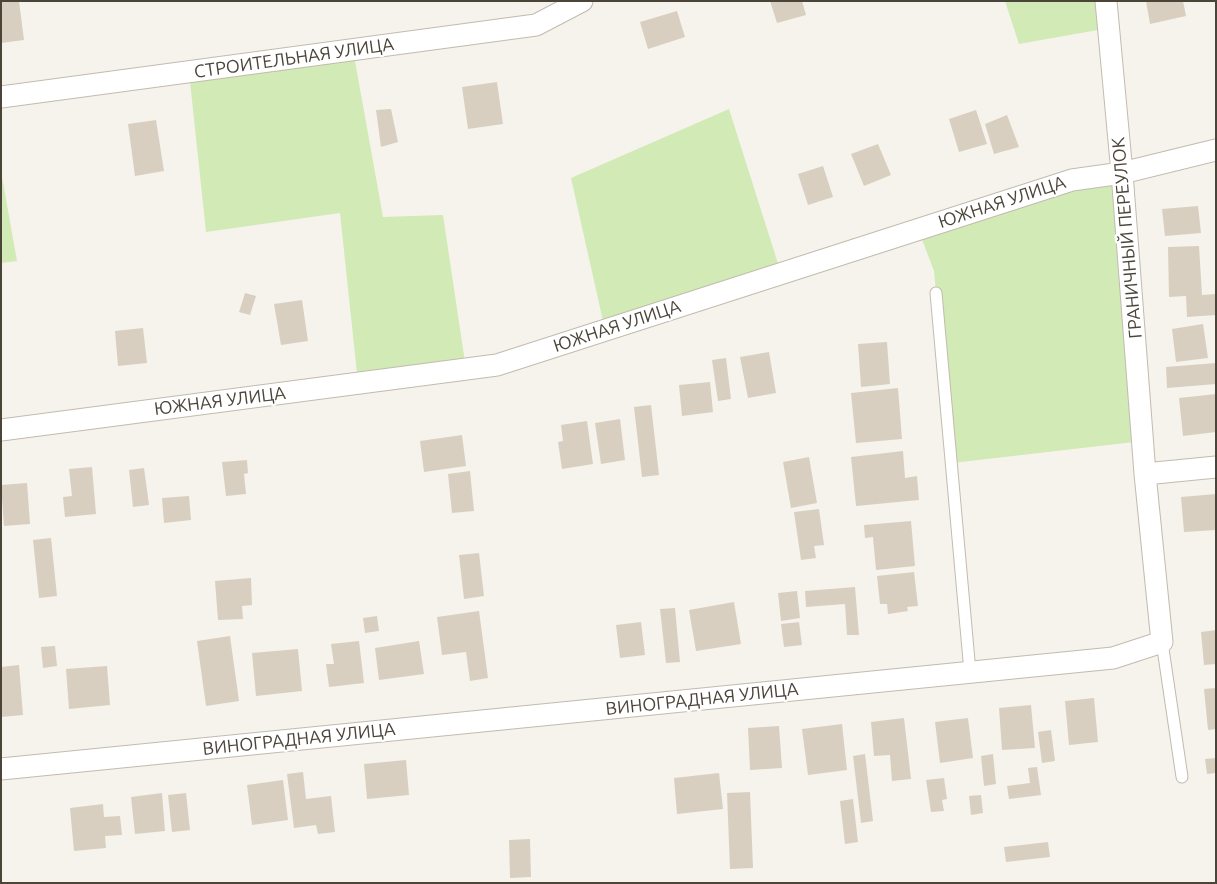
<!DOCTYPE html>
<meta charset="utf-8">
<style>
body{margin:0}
#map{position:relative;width:1217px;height:884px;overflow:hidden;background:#f6f3ec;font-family:Ubuntu,sans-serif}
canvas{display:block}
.frame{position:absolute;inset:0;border:2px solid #4b4439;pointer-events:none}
</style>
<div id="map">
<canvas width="1217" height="884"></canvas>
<div class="frame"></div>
</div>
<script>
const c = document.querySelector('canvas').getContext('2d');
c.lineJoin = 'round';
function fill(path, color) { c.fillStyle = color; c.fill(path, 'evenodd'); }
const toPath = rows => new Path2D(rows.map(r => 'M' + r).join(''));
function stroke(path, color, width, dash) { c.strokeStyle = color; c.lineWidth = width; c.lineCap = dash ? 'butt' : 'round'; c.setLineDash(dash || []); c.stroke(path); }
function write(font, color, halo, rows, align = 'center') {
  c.font = font + ' Ubuntu,sans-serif'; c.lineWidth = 4.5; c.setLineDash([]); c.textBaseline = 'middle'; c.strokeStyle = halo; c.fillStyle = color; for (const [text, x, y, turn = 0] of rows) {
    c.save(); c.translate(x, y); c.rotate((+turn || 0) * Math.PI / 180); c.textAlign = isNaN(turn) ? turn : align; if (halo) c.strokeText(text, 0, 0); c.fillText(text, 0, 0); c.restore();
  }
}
fill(toPath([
 [1005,1,1106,1,1109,28,1019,44],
 [353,50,383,217,443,215,466,369,358,383,340,213,206,232,189,72],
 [729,109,781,273,605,330,571,178],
 [1,171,17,261,1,263],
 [1122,173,1143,441,952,463,934,271,918,229]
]), '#d2eab5');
fill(toPath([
 [19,1,24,40,1,43,1,2],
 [770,1,802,1,806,15,777,23],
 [1146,1,1183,1,1186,16,1150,24],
 [677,11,685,37,648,49,640,22],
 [497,82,503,124,468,129,462,87],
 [391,109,398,142,381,147,376,110],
 [976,110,987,144,959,152,949,119],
 [1007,115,1019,147,994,154,985,124],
 [156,120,164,171,135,176,128,124],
 [878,144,891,175,864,186,851,154],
 [823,166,833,197,808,205,798,174],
 [1198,206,1201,233,1165,236,1162,209],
 [1199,246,1202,295,1216,294,1216,315,1187,317,1186,296,1169,297,1168,247],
 [245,293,256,296,250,315,239,312],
 [302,300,308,341,281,345,274,304],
 [1203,324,1208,358,1176,362,1172,329],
 [143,328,147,363,118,366,115,331],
 [887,342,890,384,861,387,858,344],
 [769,352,776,393,748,398,740,357],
 [726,358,731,399,718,401,712,360],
 [1216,363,1216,384,1167,388,1166,367],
 [710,382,713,412,682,416,679,385],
 [898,388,902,439,856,443,851,393],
 [1216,394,1216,432,1183,436,1179,398],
 [651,405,659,475,642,477,634,407],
 [620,419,625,460,601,464,595,423],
 [587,421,593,464,562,469,558,442,563,441,561,425],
 [462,435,466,466,424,472,420,441],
 [903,451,905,478,917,476,919,500,856,506,851,457],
 [809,457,817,503,791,508,783,462],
 [247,460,248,473,244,474,246,494,226,496,222,462],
 [92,467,96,514,65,517,63,497,72,496,69,469],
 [144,468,149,505,133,507,129,470],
 [470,471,474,511,452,513,448,474],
 [27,483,30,524,4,526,1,485],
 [1216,494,1216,530,1184,532,1181,497],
 [189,496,191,520,164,523,162,498],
 [819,509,824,545,814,546,816,558,801,560,794,512],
 [911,521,915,566,876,570,873,537,865,538,864,525],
 [51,538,57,596,39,598,33,540],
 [479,553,484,596,464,599,459,555],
 [914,572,918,606,907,607,908,611,888,614,887,604,880,604,877,576],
 [251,578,252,605,242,606,243,619,218,620,215,581],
 [855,587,859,635,847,635,845,604,806,607,805,591],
 [797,591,800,618,781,621,778,593],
 [734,602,741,644,696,651,689,610],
 [675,608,680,662,666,663,660,609],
 [479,611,488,678,470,681,466,652,442,655,437,617],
 [377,616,379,631,365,633,363,618],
 [641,622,645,655,620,658,616,625],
 [799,622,802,645,784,647,781,624],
 [1216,630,1216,664,1204,665,1201,632],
 [230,636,239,701,206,706,197,641],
 [359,641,364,683,329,687,326,664,334,664,331,644],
 [419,641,424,674,379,680,375,648],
 [55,646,57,666,43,668,41,647],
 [298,649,302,691,256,696,252,653],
 [19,665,23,715,1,717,1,667],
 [107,666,110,705,69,709,66,669],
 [1216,688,1216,729,1208,730,1204,689],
 [1094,698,1098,742,1069,745,1065,701],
 [1031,705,1035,748,1002,750,999,708],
 [904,718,911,779,892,781,890,755,874,756,871,722],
 [968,718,973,758,940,763,935,722],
 [842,724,847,770,808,775,802,729],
 [779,726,782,768,750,770,748,728],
 [1051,730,1055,761,1042,763,1038,732],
 [865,754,873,821,861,823,853,756],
 [993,754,996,784,984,786,981,756],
 [1216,758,1216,773,1207,774,1205,759],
 [406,760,409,795,367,799,364,764],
 [1037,767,1041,795,1009,799,1007,786,1030,783,1028,768],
 [303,772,306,799,331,796,335,832,318,834,316,825,294,828,287,774],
 [719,773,723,809,677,814,674,778],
 [944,778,947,799,942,800,944,811,931,812,926,780],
 [283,780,288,820,252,825,247,785],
 [750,792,753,868,730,869,727,793],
 [162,793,165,831,135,834,131,797],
 [186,793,190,830,172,832,168,795],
 [981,795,983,813,971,815,969,796],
 [853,799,858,842,845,844,840,801],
 [103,804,104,817,120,816,122,835,105,836,106,848,74,851,70,808],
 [530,839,531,877,510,878,509,840],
 [1048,842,1050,857,1006,862,1004,847]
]), '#d8cfc1');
const service = toPath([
 [936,293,970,672],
 [1162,642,1182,777]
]);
const minor = toPath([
 [1106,1,1122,173,1145,474],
 [1,97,536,25,582,1],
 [1,430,497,365,1072,180,1122,173,1216,150],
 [1,769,1113,658,1162,642,1145,474,1216,467]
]);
stroke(service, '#c2bbae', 13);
stroke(minor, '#c2bbae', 23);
stroke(service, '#fff', 11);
stroke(minor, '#fff', 21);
write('18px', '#4b4439', '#fff', [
 ["СТРОИТЕЛЬНАЯ УЛИЦА",294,58,-8],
 ["ЮЖНАЯ УЛИЦА",1002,202,-18],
 ["ГРАНИЧНЫЙ ПЕРЕУЛОК",1127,238,-95],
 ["ЮЖНАЯ УЛИЦА",617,326,-18],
 ["ЮЖНАЯ УЛИЦА",220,401,-7],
 ["ВИНОГРАДНАЯ УЛИЦА",702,699,-6],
 ["ВИНОГРАДНАЯ УЛИЦА",299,739,-6]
]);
</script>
